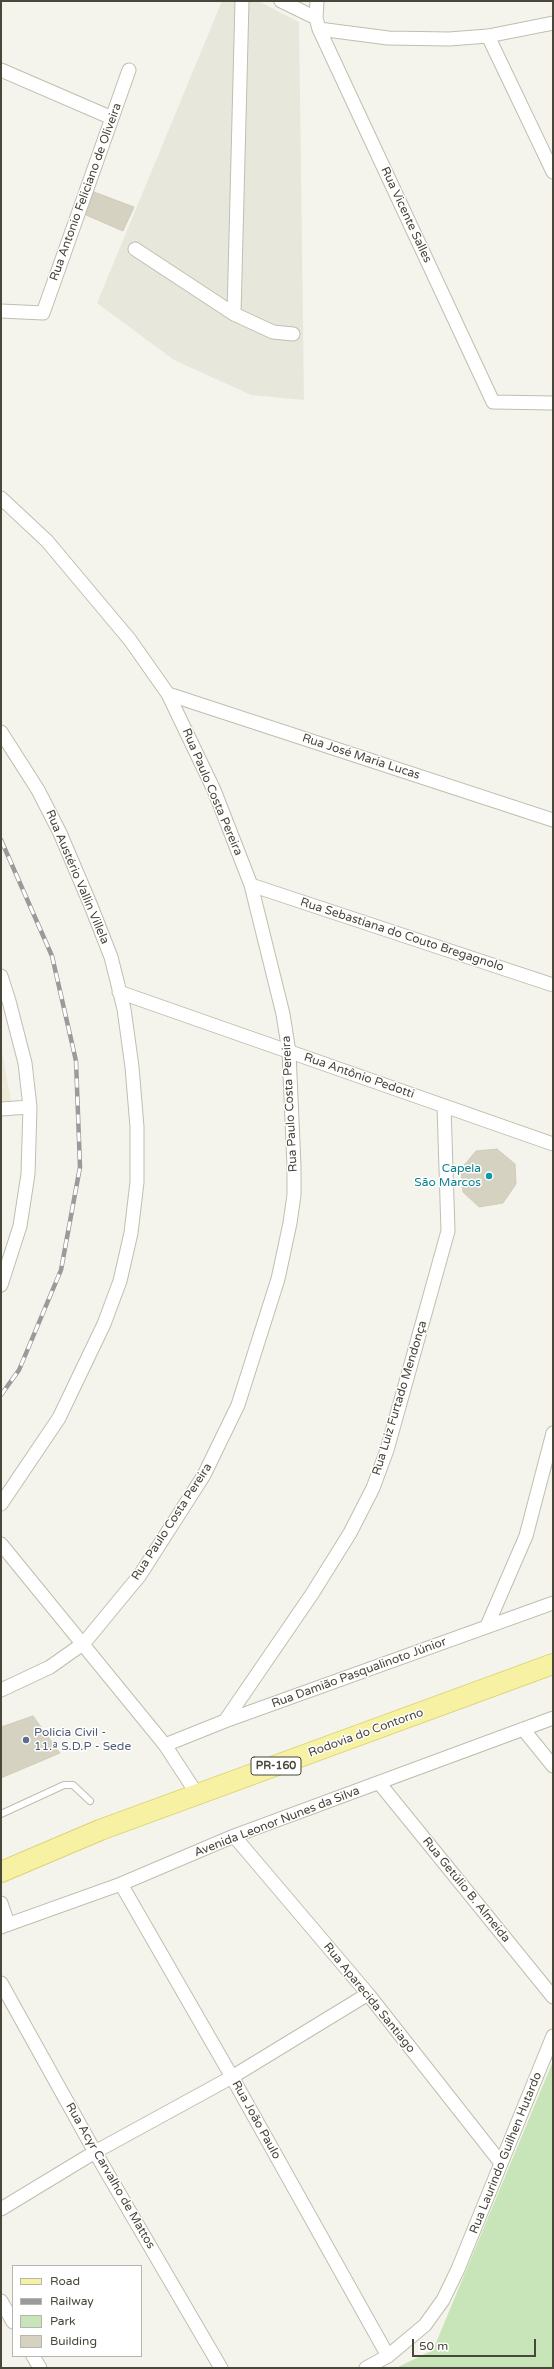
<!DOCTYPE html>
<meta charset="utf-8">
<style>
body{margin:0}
#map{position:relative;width:554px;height:2369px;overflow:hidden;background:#f5f4ec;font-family:"Varela Round",sans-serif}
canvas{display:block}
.frame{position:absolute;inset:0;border:2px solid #49463a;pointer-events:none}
.legend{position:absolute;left:12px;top:2265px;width:130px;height:92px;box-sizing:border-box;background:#fff;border:1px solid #b6b5b0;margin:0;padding:5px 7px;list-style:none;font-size:12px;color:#49463a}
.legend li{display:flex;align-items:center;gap:8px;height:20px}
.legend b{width:20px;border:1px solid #b6b5b0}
.scale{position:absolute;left:412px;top:2339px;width:124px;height:18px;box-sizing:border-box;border:2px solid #49463a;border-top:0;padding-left:5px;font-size:12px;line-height:14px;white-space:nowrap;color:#49463a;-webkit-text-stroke:3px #fff;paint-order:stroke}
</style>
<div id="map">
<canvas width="554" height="2369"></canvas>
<div class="frame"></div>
<ul class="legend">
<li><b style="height:5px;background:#f7f1a4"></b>Road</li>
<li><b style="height:5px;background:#9a9a9a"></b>Railway</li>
<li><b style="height:11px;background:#c8e5b9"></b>Park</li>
<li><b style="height:11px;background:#d6d2c2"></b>Building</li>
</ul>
<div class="scale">50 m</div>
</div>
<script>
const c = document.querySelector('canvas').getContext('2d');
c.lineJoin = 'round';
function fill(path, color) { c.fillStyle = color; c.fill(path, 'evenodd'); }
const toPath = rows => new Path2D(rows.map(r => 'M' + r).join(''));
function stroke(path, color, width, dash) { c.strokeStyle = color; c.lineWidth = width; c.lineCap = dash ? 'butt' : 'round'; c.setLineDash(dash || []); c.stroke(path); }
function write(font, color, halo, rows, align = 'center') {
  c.font = font + ' "Varela Round",sans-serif'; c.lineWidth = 3; c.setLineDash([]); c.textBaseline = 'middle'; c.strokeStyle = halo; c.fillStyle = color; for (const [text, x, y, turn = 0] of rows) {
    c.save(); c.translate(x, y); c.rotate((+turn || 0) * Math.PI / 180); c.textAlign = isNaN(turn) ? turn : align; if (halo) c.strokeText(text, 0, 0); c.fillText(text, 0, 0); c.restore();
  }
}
fill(toPath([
 [222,1,258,1,299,22,304,400,251,395,174,360,97,303]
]), '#e8e7db');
fill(toPath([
 [1,1046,11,1101,1,1101]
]), '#edebd8');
fill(toPath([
 [553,2061,553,2368,396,2368,433,2350]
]), '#c8e5b9');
const building = toPath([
 [94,192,134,207,123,231,86,215,94,192],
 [497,1149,515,1164,516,1184,503,1203,479,1207,463,1192,461,1169,476,1151,497,1149],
 [33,1716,60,1753,1,1778,1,1727,33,1716]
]);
fill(building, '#d6d2c2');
stroke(building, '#d0ccb6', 1);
const lane = toPath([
 [1,1814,64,1785,73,1785,90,1801]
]);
const street = toPath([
 [281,1,316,18],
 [317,1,316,18,319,29,493,402,553,403],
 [319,29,388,38,449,39,488,36,553,23],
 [488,36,553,172],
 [1,70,112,118],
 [135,249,234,314,273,332,293,334],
 [1,311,43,313,129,70],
 [234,314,242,1],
 [1,498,47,541,130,640,168,694,214,790,251,885,283,1014,289,1052,294,1166,294,1195,290,1223,278,1279,238,1405,204,1475,140,1575,84,1643,50,1667,1,1690],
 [168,694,553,820],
 [1,732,38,790,60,833,91,906,111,957,124,1009,132,1067,137,1127,137,1182,131,1233,120,1281,104,1324,59,1418,1,1504],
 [251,885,553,985],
 [1,976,9,1001,25,1063,30,1107,28,1174,20,1226,1,1285],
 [119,992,553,1144],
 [1,1109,30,1107],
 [1,1544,165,1745,197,1794],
 [487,1626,526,1536,553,1433],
 [225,1721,312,1594,350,1533,373,1488,387,1450,448,1231,444,1106],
 [523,1729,553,1766],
 [165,1745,225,1721,553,1603],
 [380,1784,553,1997],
 [234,1836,368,1994,501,2163],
 [121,1884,232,2077,388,2356],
 [1,1903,8,1924],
 [1,1927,121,1884,234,1836,553,1718],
 [1,1983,95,2152,221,2368],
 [1,2209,95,2152,232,2077,368,1994],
 [1,2301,13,2322],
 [33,2356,40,2368],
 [366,2368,388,2356,425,2325,443,2300,458,2269,553,2036]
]);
const primary = toPath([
 [1,1872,100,1830,553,1664]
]);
stroke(lane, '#c0beaf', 8);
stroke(street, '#c0beaf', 15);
stroke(primary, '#dbd374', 22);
stroke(lane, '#fff', 6);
stroke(street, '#fff', 13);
stroke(primary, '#f7f1a4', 20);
const rail = toPath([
 [1,840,52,956,76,1061,80,1167,61,1270,19,1370,1,1395]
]);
stroke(rail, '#9a9a9a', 4.5);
stroke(rail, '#fff', 3, [9]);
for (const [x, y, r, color] of [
 [489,1176,4,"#0f9aa8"],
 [26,1740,4,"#5c6f8a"]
]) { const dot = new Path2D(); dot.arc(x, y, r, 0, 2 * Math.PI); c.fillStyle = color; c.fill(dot); stroke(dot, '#fff', 1.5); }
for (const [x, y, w] of [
 [276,1766,50]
]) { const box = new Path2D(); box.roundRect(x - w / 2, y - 9, w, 18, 3); c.fillStyle = '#fff'; c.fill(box); stroke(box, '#49463a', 1); }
write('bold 11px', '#49463a', null, [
 ["PR-160",276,1766]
]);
write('12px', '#49463a', '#fff', [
 ["Rua Antonio Feliciano de Oliveira",86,192,-70],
 ["Rua Vicente Salles",406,215,65],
 ["Rua José Maria Lucas",361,757,18],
 ["Rua Paulo Costa Pereira",212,792,67],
 ["Rua Austério Vallin Villela",77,877,67],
 ["Rua Sebastiana do Couto Bregagnolo",402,935,18],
 ["Rua Antônio Pedotti",359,1076,19],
 ["Rua Paulo Costa Pereira",290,1104,-93],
 ["Rua Luiz Furtado Mendonça",400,1398,-73],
 ["Rua Paulo Costa Pereira",172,1522,-57],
 ["Rua Damião Pasqualinoto Júnior",359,1673,-20],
 ["Rodovia do Contorno",366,1733,-20],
 ["Avenida Leonor Nunes da Silva",277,1822,-21],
 ["Rua Getúlio B. Almeida",466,1890,51],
 ["Rua Aparecida Santiago",369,1998,51],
 ["Rua João Paulo",256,2120,61],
 ["Rua Laurindo Guilhen Hutardo",506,2153,-68],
 ["Rua Acyr Carvalho de Mattos",110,2176,60]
]);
write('12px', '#0d838f', '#fff', [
 ["Capela",481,1169],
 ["São Marcos",481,1183]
], 'right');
write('12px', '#4e5e75', '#fff', [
 ["Policia Civil -",34,1733],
 ["11.ª S.D.P - Sede",34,1747]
], 'left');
</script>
